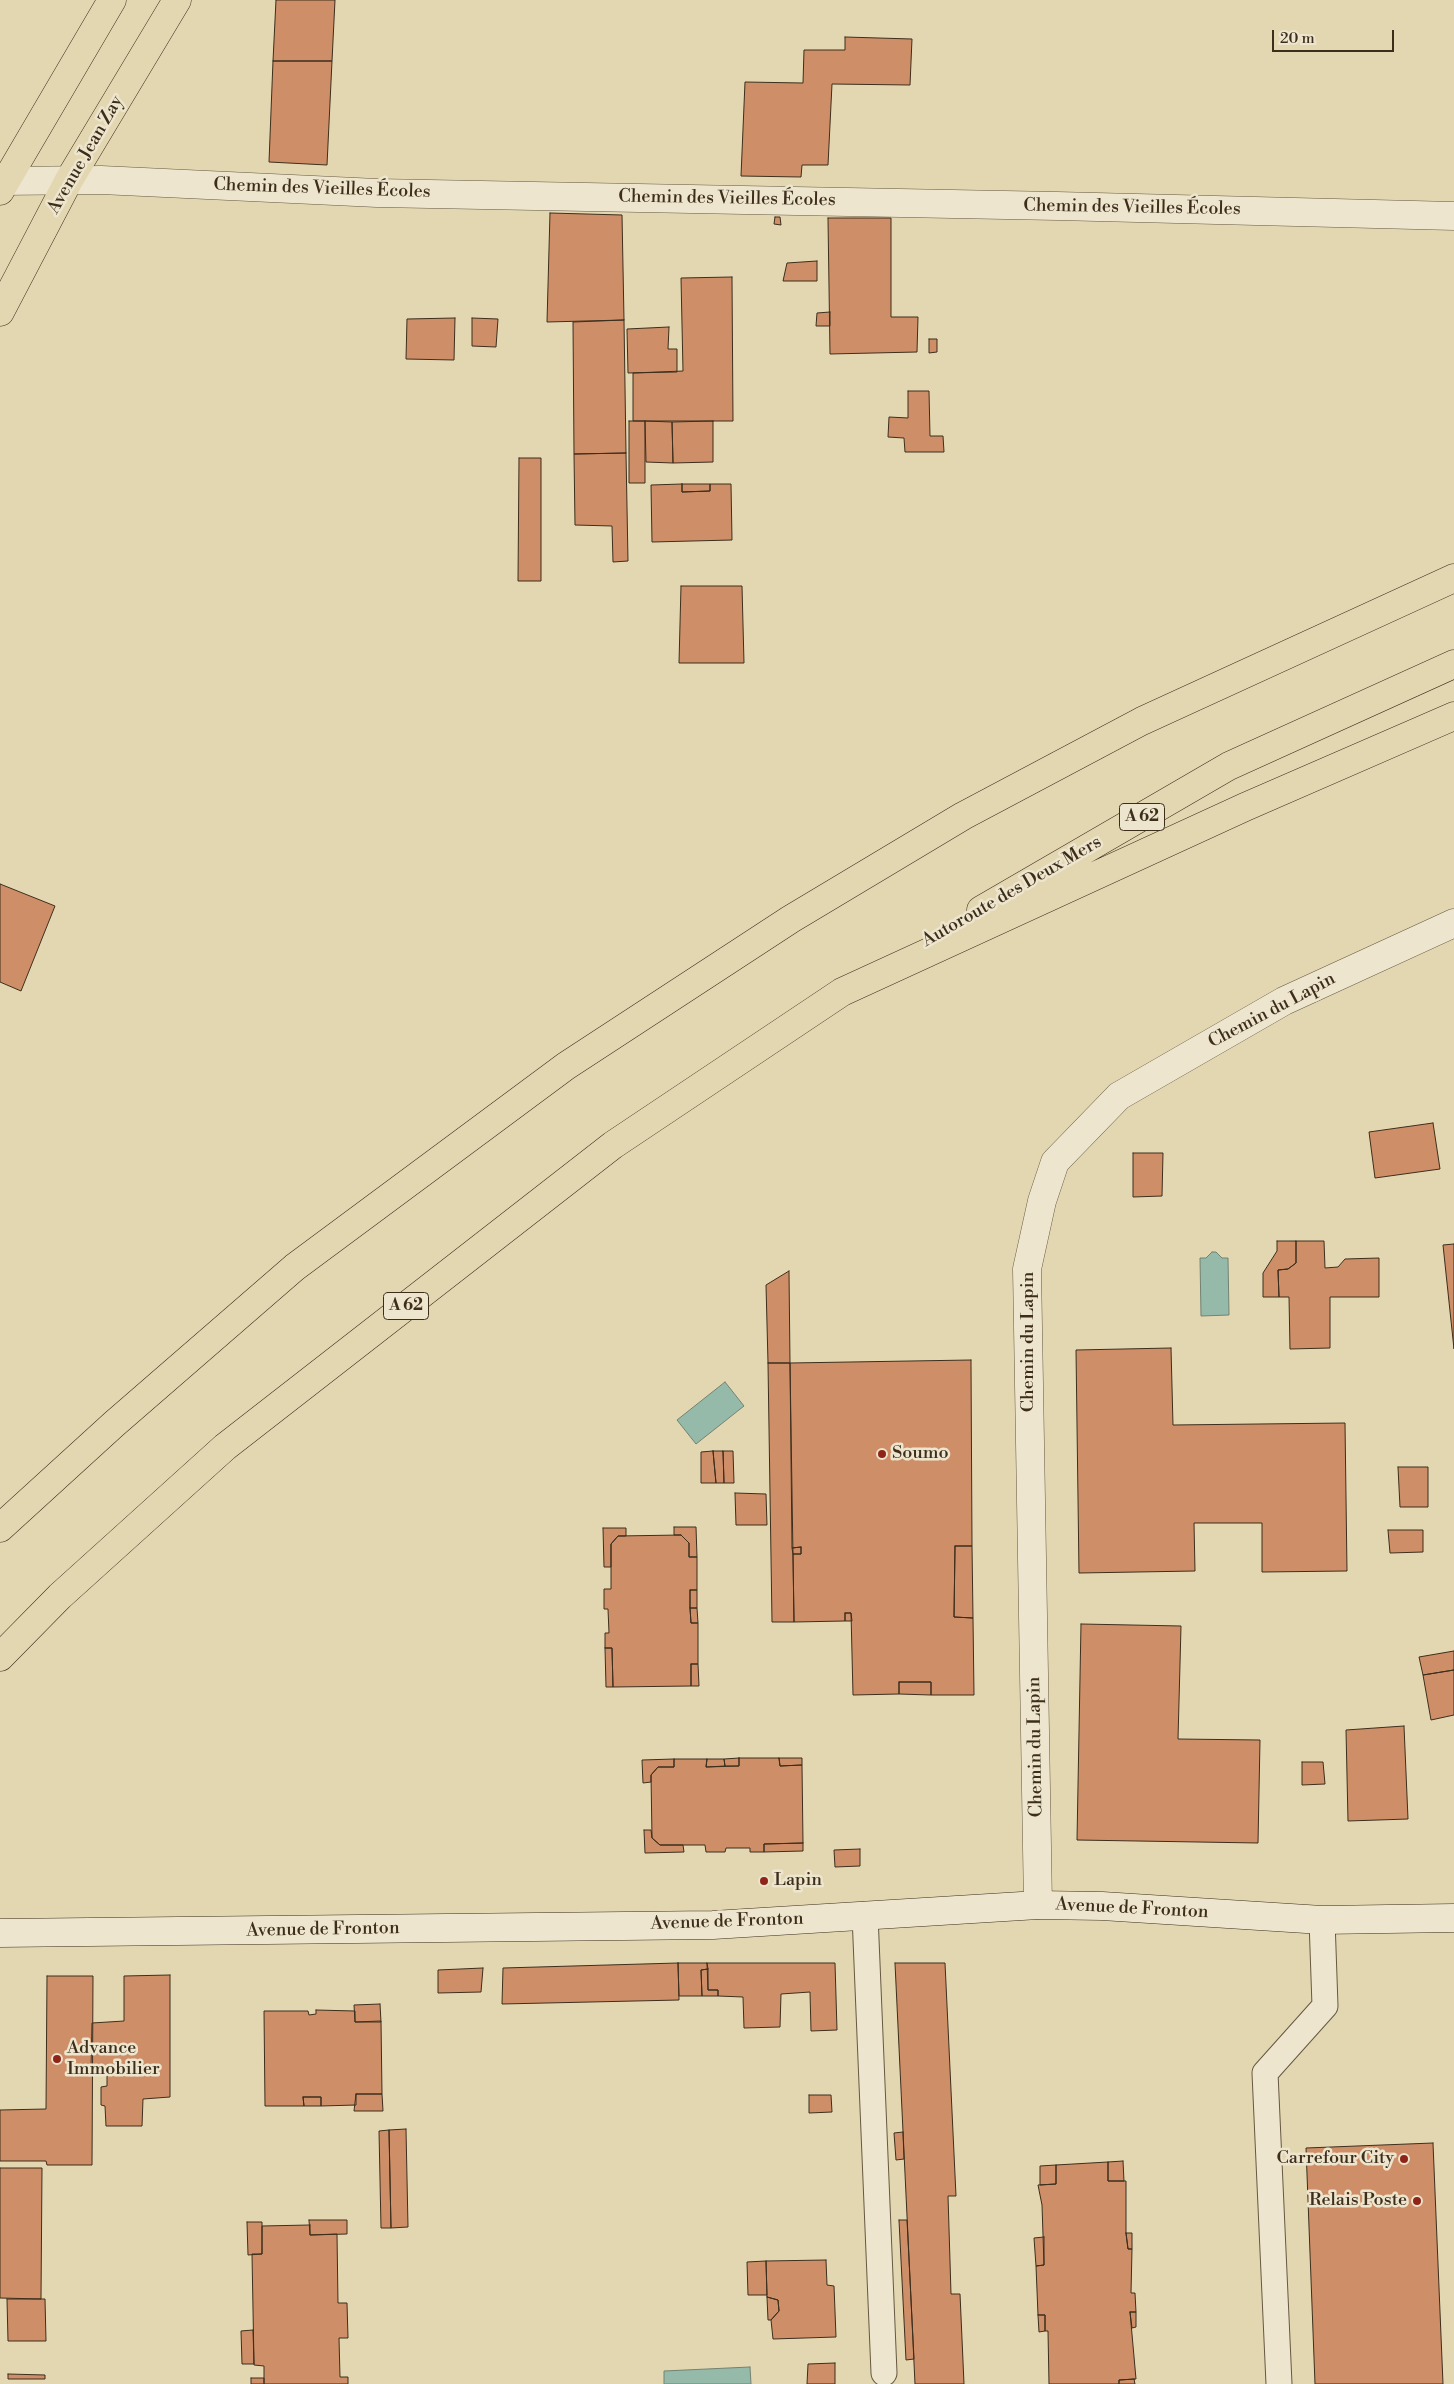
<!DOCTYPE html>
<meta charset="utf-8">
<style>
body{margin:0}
#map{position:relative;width:1454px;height:2384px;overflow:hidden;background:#e3d7b2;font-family:"Libre Bodoni",serif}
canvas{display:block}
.scale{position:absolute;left:1272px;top:30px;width:122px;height:22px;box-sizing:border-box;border:2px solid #3d2e1c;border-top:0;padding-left:6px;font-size:15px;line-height:18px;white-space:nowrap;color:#3d2e1c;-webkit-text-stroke:4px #ede5cd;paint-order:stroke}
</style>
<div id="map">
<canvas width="1454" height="2384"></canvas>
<div class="scale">20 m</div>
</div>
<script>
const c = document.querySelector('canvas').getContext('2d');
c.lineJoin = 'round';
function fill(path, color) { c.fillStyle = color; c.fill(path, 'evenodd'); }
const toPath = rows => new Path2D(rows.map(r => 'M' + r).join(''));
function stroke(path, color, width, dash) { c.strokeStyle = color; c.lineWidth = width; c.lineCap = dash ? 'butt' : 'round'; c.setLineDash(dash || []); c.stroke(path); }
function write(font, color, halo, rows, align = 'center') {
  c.font = font + ' "Libre Bodoni",serif'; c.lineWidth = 5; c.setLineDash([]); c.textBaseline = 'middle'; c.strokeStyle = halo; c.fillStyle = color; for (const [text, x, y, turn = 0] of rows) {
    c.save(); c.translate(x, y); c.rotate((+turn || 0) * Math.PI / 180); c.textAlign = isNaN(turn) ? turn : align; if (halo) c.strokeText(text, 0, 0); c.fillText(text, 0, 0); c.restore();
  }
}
const water = toPath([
 [1212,1252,1216,1252,1222,1258,1228,1258,1229,1315,1201,1316,1200,1258,1206,1258,1212,1252],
 [725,1382,744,1406,696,1444,677,1420,725,1382],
 [750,2367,751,2384,664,2384,664,2371,750,2367]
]);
fill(water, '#95baaa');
stroke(water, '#728271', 1);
const building = toPath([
 [276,0,335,0,332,61,273,61,276,0],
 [845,37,912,39,910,85,832,84,828,165,802,165,801,177,741,176,745,82,803,83,804,50,845,50,845,37],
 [273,61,332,61,327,165,269,162,273,61],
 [550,213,622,215,624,320,547,322,550,213],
 [775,217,780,217,781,225,774,224,775,217],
 [828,218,891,218,891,317,918,317,917,352,830,354,828,218],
 [817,261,817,281,783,281,787,263,817,261],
 [732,277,733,421,633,421,633,373,683,371,681,278,732,277],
 [830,312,830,326,816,326,817,313,830,312],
 [455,318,454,360,406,359,407,319,455,318],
 [472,318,498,319,496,347,472,346,472,318],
 [624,320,626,453,574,454,573,322,624,320],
 [669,327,668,349,677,349,677,372,628,373,627,329,669,327],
 [929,339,937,339,937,352,929,353,929,339],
 [908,391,929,391,930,436,943,436,944,452,905,452,904,438,888,437,889,417,908,418,908,391],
 [629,421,645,421,645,483,629,483,629,421],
 [645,421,672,422,673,463,646,462,645,421],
 [713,421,713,462,673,463,672,422,713,421],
 [626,453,628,561,613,562,612,526,575,525,574,454,626,453],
 [519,458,541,458,541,581,518,581,519,458],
 [682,484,682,492,710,491,710,484,731,484,732,540,652,542,651,485,682,484],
 [682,484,710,484,710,491,682,492,682,484],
 [681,586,742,586,744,663,679,663,681,586],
 [0,884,55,906,21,991,0,982,0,884],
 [1433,1123,1440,1169,1375,1178,1369,1132,1433,1123],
 [1133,1153,1163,1153,1162,1196,1133,1197,1133,1153],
 [1277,1241,1296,1241,1296,1263,1288,1269,1278,1270,1279,1297,1263,1297,1263,1273,1277,1251,1277,1241],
 [1296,1241,1324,1241,1325,1268,1338,1267,1345,1259,1379,1258,1379,1297,1330,1297,1330,1348,1290,1349,1289,1297,1279,1297,1278,1270,1288,1269,1296,1263,1296,1241],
 [1454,1244,1454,1349,1443,1245,1454,1244],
 [789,1271,790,1363,768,1363,766,1285,789,1271],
 [1171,1348,1173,1425,1345,1423,1347,1571,1262,1572,1262,1523,1194,1523,1195,1571,1079,1573,1076,1350,1171,1348],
 [971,1360,972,1546,955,1546,954,1617,973,1618,974,1695,931,1695,931,1682,899,1682,899,1694,853,1695,851,1613,845,1613,845,1621,794,1622,793,1554,801,1554,801,1547,792,1548,790,1363,971,1360],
 [768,1363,790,1363,794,1622,772,1622,768,1363],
 [713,1451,716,1483,701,1483,701,1452,713,1451],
 [713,1451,723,1451,724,1483,716,1483,713,1451],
 [723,1451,733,1451,734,1483,724,1483,723,1451],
 [1398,1467,1428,1467,1428,1507,1400,1507,1398,1467],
 [735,1493,766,1494,767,1525,736,1525,735,1493],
 [674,1527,696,1527,697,1557,689,1557,689,1543,681,1535,674,1535,674,1527],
 [603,1528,626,1528,626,1536,618,1536,611,1544,611,1567,604,1567,603,1528],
 [1388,1530,1423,1530,1423,1552,1390,1553,1388,1530],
 [681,1535,689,1543,689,1557,697,1557,697,1590,690,1590,690,1608,691,1623,698,1623,698,1664,691,1664,691,1686,613,1687,612,1648,605,1648,605,1633,609,1633,608,1609,604,1609,604,1589,611,1589,611,1544,618,1536,681,1535],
 [955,1546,972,1546,973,1618,954,1617,955,1546],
 [801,1547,801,1554,793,1554,792,1548,801,1547],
 [690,1590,697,1590,697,1608,690,1608,690,1590],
 [690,1608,697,1608,698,1623,691,1623,690,1608],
 [845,1613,851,1613,852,1621,845,1621,845,1613],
 [1081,1624,1181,1626,1178,1739,1260,1740,1258,1843,1077,1840,1081,1624],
 [605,1648,612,1648,613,1687,606,1687,605,1648],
 [1454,1651,1454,1670,1423,1675,1419,1657,1454,1651],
 [691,1664,698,1664,699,1686,691,1686,691,1664],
 [1454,1670,1454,1715,1431,1720,1423,1675,1454,1670],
 [899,1682,931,1682,931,1695,899,1694,899,1682],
 [1404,1726,1408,1819,1348,1821,1346,1730,1404,1726],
 [739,1758,779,1758,780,1766,802,1765,803,1843,764,1844,764,1852,750,1852,750,1848,726,1848,725,1852,706,1852,705,1845,660,1845,652,1838,651,1775,658,1767,674,1767,674,1759,707,1759,706,1767,739,1766,739,1758],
 [739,1758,739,1766,725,1766,724,1759,739,1758],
 [779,1758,802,1758,802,1765,780,1766,779,1758],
 [674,1759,674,1767,658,1767,651,1775,651,1782,643,1783,642,1760,674,1759],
 [707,1759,724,1759,725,1766,706,1767,707,1759],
 [1302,1762,1323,1762,1325,1784,1302,1785,1302,1762],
 [644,1830,651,1830,652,1838,660,1845,683,1845,684,1852,645,1853,644,1830],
 [803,1843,803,1851,764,1852,764,1844,803,1843],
 [860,1849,860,1866,835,1867,834,1850,860,1849],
 [678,1963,707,1963,708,1969,701,1970,702,1996,679,1996,678,1963],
 [678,1963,679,2000,502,2004,503,1968,678,1963],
 [707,1963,835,1963,837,2030,811,2031,810,1992,781,1994,780,2027,744,2028,743,1997,718,1996,718,1990,708,1990,707,1963],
 [895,1963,945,1963,956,2196,948,2196,951,2294,960,2294,964,2384,915,2384,895,1963],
 [483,1968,481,1992,438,1993,438,1970,483,1968],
 [708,1969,708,1990,718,1990,718,1996,702,1996,701,1970,708,1969],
 [170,1975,170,2097,143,2099,142,2126,106,2126,105,2106,101,2105,101,2087,107,2086,107,2069,91,2070,92,2023,124,2021,124,1976,170,1975],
 [47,1976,93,1976,92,2165,47,2165,46,2161,0,2161,0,2110,46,2109,47,1976],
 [380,2004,381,2022,355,2022,354,2005,380,2004],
 [316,2010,355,2011,355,2022,381,2021,382,2094,356,2094,356,2105,321,2106,321,2097,303,2097,304,2106,265,2106,264,2011,308,2011,309,2015,316,2014,316,2010],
 [356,2094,382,2094,383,2111,354,2111,356,2094],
 [809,2095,831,2095,832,2112,809,2113,809,2095],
 [303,2097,321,2097,321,2106,304,2106,303,2097],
 [406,2129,408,2227,391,2228,389,2130,406,2129],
 [389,2130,391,2228,381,2228,379,2131,389,2130],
 [903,2132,904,2159,896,2160,894,2133,903,2132],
 [1433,2143,1443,2384,1315,2384,1306,2148,1433,2143],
 [1123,2161,1124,2181,1108,2181,1108,2162,1123,2161],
 [1108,2162,1108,2181,1126,2181,1126,2233,1128,2249,1132,2249,1131,2293,1135,2293,1136,2312,1130,2312,1136,2379,1119,2380,1119,2384,1049,2384,1048,2331,1045,2331,1045,2315,1038,2315,1036,2266,1044,2265,1042,2205,1038,2185,1056,2184,1056,2165,1108,2162],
 [1056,2165,1056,2184,1040,2185,1040,2166,1056,2165],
 [0,2168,42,2168,41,2299,0,2298,0,2168],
 [309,2220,347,2220,347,2234,310,2235,309,2220],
 [899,2220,907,2220,914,2359,906,2360,899,2220],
 [247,2222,262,2222,262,2254,248,2255,247,2222],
 [310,2225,310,2235,337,2234,338,2303,347,2303,348,2338,339,2338,340,2377,348,2377,348,2384,264,2384,264,2366,254,2365,252,2254,262,2254,262,2226,310,2225],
 [1126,2233,1132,2233,1132,2249,1128,2249,1126,2233],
 [1044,2237,1044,2265,1036,2266,1034,2238,1044,2237],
 [826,2260,827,2285,834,2286,836,2337,773,2339,771,2320,779,2311,778,2300,767,2297,766,2261,826,2260],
 [766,2261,767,2295,748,2295,747,2262,766,2261],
 [767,2297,778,2300,779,2311,771,2320,768,2320,767,2297],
 [7,2299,45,2299,46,2341,8,2341,7,2299],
 [1130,2312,1136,2312,1136,2327,1132,2328,1130,2312],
 [1038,2315,1045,2315,1045,2331,1039,2332,1038,2315],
 [253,2330,254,2364,242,2364,241,2331,253,2330],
 [835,2363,835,2384,807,2384,808,2364,835,2363],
 [8,2374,45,2375,45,2379,8,2379,8,2374],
 [251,2378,264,2378,264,2384,251,2384,251,2378],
 [1134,2379,1135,2384,1119,2384,1119,2380,1134,2379]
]);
fill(building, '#ce8e68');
stroke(building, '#3d2e1c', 1);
const lane = toPath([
 [865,1915,884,2373],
 [1279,2384,1265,2073,1325,2006,1322,1920]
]);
const street = toPath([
 [0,181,101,180,377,193,1057,206,1454,216],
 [1038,1905,1027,1269,1042,1201,1055,1162,1119,1096,1284,1001,1454,923]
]);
const secondary = toPath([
 [0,1933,713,1925,1038,1905,1102,1906,1322,1920,1454,1918]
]);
const primary = toPath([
 [0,191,112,0],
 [0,312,69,180,177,0]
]);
const highway = toPath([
 [981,910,1229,766,1454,664],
 [0,1528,114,1424,295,1267,566,1066,791,919,963,816,1142,721,1454,578],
 [0,1657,60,1596,225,1447,613,1145,842,992,1245,807,1454,716]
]);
stroke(lane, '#665842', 27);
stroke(street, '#665842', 29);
stroke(secondary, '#3d2e1c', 29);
stroke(primary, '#3d2e1c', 29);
stroke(highway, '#3d2e1c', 29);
stroke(lane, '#ede5cd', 25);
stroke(street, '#ede5cd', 28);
stroke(secondary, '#ede5cd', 28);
stroke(primary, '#e3d7b2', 28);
stroke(highway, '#e3d7b2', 28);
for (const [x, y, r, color] of [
 [882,1454,5,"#8f2418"],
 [764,1881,5,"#8f2418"],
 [57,2059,5,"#8f2418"],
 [1404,2159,5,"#8f2418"],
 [1417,2201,5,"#8f2418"]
]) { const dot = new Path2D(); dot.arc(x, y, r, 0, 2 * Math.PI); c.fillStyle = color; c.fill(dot); stroke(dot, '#ede5cd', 2); }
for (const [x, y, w] of [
 [1142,817,45],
 [406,1306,45]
]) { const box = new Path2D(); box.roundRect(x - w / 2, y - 13.5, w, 27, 4); c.fillStyle = '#ede5cd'; c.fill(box); stroke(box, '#3d2e1c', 1); }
write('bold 16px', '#3d2e1c', null, [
 ["A 62",1142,817],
 ["A 62",406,1306]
]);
write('18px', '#3d2e1c', '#ede5cd', [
 ["Avenue Jean Zay",86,155,-60],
 ["Chemin des Vieilles Écoles",322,189,2],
 ["Chemin des Vieilles Écoles",727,199,1],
 ["Chemin des Vieilles Écoles",1132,208,1],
 ["Autoroute des Deux Mers",1012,892,-30],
 ["Chemin du Lapin",1272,1011,-28],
 ["Chemin du Lapin",1029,1342,-90],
 ["Chemin du Lapin",1036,1747,-91],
 ["Avenue de Fronton",1132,1909,3],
 ["Avenue de Fronton",727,1922,-2],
 ["Avenue de Fronton",323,1930,-1]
]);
write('18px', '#3d2e1c', '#ede5cd', [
 ["Soumo",892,1454],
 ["Lapin",774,1881],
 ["Advance",67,2049],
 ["Immobilier",67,2070],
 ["Carrefour City",1394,2159,"right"],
 ["Relais Poste",1407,2201,"right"]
], 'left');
</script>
